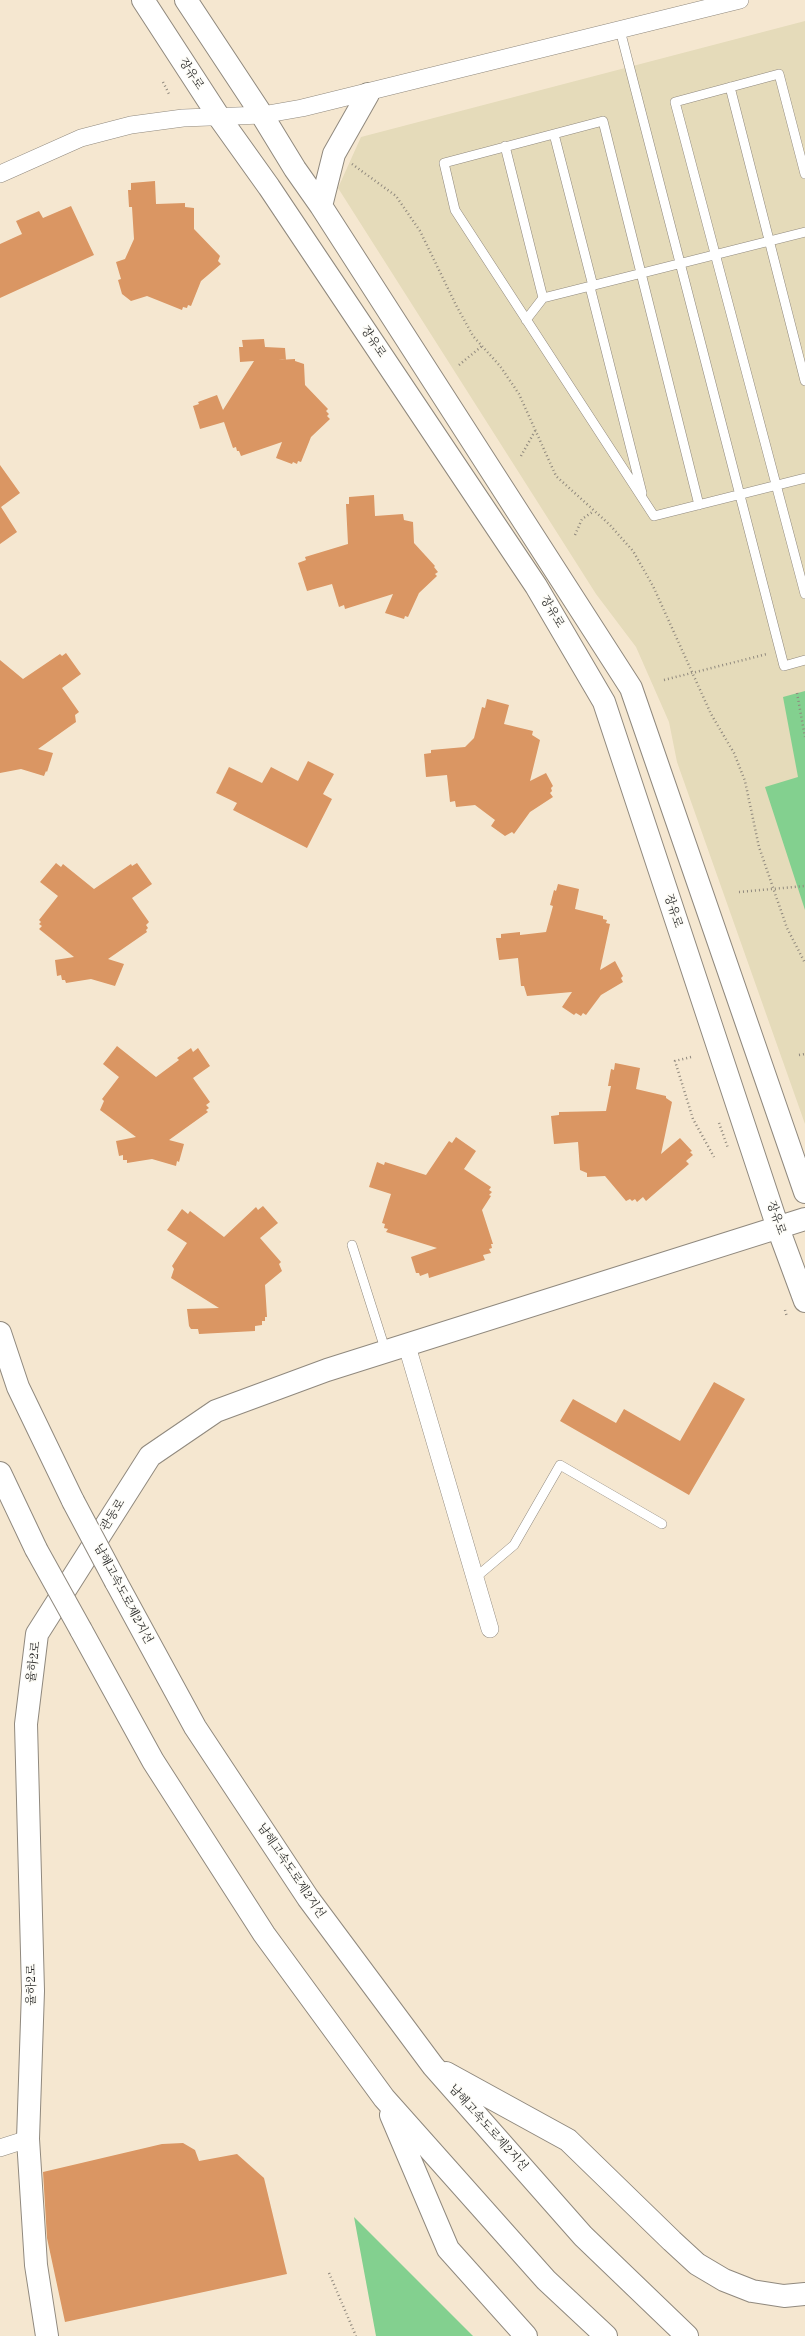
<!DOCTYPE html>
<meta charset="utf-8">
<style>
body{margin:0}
canvas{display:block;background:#f5e7d0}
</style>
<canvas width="805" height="2336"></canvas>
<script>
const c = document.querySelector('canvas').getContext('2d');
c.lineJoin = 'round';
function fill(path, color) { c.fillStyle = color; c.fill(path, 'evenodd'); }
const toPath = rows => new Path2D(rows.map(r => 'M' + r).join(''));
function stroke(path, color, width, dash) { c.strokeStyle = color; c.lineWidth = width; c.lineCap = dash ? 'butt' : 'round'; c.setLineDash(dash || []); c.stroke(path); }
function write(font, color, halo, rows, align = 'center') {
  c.font = font + ' "Old Standard TT","Noto Serif KR",serif'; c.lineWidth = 3; c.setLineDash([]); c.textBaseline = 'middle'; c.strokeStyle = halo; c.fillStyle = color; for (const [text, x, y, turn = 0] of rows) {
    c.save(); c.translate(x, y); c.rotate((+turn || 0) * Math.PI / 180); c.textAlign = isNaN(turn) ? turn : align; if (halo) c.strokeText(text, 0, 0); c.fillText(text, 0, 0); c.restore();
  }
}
fill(toPath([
 [805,21,805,1124,677,762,669,722,636,647,596,594,338,188,361,137]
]), '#e5dbba');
fill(toPath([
 [805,691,805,910,765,787,798,777,783,697],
 [354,2217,473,2336,376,2336]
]), '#83d08f');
fill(toPath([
 [155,181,156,204,185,203,185,207,194,208,194,229,220,256,218,261,221,264,201,281,191,306,188,305,187,308,183,307,182,310,147,296,131,301,122,294,118,280,121,279,116,262,125,259,134,239,132,207,129,207,128,190,131,190,131,183],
 [71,206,94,255,0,298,0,244,22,234,16,221,39,211,43,218],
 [264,339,265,347,285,348,286,360,278,360,295,359,295,361,304,364,305,385,328,409,326,411,329,414,327,416,330,419,311,437,301,462,298,461,297,464,293,462,292,464,276,458,282,442,241,456,239,451,237,451,236,447,233,448,224,422,200,429,193,406,199,404,198,402,217,395,223,410,254,361,240,362,239,347,243,347,242,340],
 [0,465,20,493,1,507,17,532,0,544],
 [374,495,375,516,403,514,404,520,413,522,414,543,435,566,434,567,438,572,435,574,437,576,419,593,408,617,405,616,404,619,385,613,393,594,345,609,344,605,339,607,332,584,307,591,298,563,306,560,305,557,348,544,346,504,349,504,349,497],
 [66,653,81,674,62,688,79,712,75,715,76,722,38,749,53,753,47,772,46,771,44,776,21,769,0,773,0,660,23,679,60,654,62,656],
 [487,699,509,705,504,724,533,731,532,735,540,740,530,781,546,773,553,786,551,788,552,791,550,793,553,797,530,812,514,834,512,832,505,836,491,826,495,820,475,805,456,807,455,801,450,802,447,775,426,777,424,754,431,753,431,750,465,747,474,738,482,707,485,708],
 [308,761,334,774,323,794,332,799,307,848,233,810,237,803,216,793,229,767,262,783,271,767,298,781],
 [56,863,61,867,63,864,94,889,131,864,132,866,137,863,152,884,132,898,149,922,146,925,148,928,146,930,147,932,108,959,124,964,115,986,91,979,66,983,65,980,62,980,61,975,57,976,55,960,74,957,39,929,42,926,39,924,41,922,39,920,58,896,40,882],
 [558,884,579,889,575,909,603,916,603,919,607,920,606,923,610,924,600,970,615,961,623,976,621,978,623,982,601,995,586,1015,583,1013,581,1016,576,1013,574,1015,562,1007,572,992,527,996,524,986,521,986,518,958,499,960,496,938,501,938,501,934,520,932,520,935,546,932,553,906,550,905,554,890,556,891],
 [117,1046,156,1077,179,1060,177,1058,191,1048,193,1052,198,1048,210,1066,193,1078,210,1102,206,1105,209,1108,206,1110,208,1112,169,1140,184,1144,179,1162,177,1161,176,1166,152,1159,127,1163,127,1160,123,1160,123,1155,119,1156,116,1141,136,1137,100,1110,104,1101,102,1099,119,1077,103,1064],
 [615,1063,640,1068,636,1089,666,1096,666,1098,672,1102,661,1154,680,1138,692,1151,690,1152,693,1155,686,1161,689,1164,646,1201,643,1197,637,1202,635,1199,632,1201,630,1199,626,1201,605,1176,587,1177,587,1173,580,1170,578,1142,554,1144,551,1116,559,1115,559,1112,606,1111,611,1086,608,1086,611,1069,614,1070],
 [456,1137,476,1151,464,1169,491,1187,489,1190,492,1192,489,1195,491,1196,482,1210,493,1244,491,1244,492,1248,489,1249,491,1253,483,1255,485,1260,429,1278,428,1273,420,1276,419,1273,416,1273,411,1257,437,1248,386,1232,388,1229,384,1228,385,1224,382,1223,391,1194,369,1187,377,1162,384,1165,385,1162,426,1175,449,1141,452,1143],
 [263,1206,278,1223,260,1238,281,1262,279,1264,282,1271,265,1285,267,1317,265,1317,265,1321,262,1321,262,1325,255,1326,255,1331,199,1334,198,1329,191,1329,189,1326,187,1309,219,1308,171,1278,174,1269,172,1266,187,1243,167,1230,182,1209,188,1214,190,1211,224,1237,256,1207,258,1210],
 [714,1382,745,1399,689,1495,560,1421,573,1399,616,1423,624,1409,680,1441],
 [183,2143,195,2150,199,2161,237,2154,264,2178,287,2274,65,2322,47,2238,43,2172,162,2144]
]), '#da9663');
const lane = toPath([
 [620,30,784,666,805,660],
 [730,87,805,381],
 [554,134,593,286],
 [505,146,543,298],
 [805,174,779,74,675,102,805,594],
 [590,287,642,493],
 [526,320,543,298,805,232],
 [699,505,603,121,444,163,455,210,654,516,805,478],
 [352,1245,386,1352],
 [475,1578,514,1545,560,1465,662,1524]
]);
const street = toPath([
 [0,174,81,138,131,125,183,118,262,115,302,108,740,0],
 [407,1346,490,1629],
 [0,2148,28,2139]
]);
const secondary = toPath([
 [143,0,219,117,269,187,536,586,604,702,778,1228,805,1301],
 [186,0,262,115,295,169,321,206,631,688,805,1192],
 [321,206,334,154,368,94],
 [47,2336,36,2265,28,2139,33,1991,26,1724,37,1634,150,1456,216,1411,327,1370,805,1219]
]);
const highway = toPath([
 [0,1333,18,1387,73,1501],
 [0,1473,36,1549],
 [116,1582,195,1727,308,1898,433,2066,583,2236,687,2336],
 [81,1630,153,1761,264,1934,384,2098,546,2280,606,2336],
 [446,2073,568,2140,672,2241,697,2264,724,2280,752,2291,784,2296,805,2294],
 [391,2115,448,2249,526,2336]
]);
stroke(lane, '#90897e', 10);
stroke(street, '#90897e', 18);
stroke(secondary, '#90897e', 24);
stroke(highway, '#90897e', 24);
stroke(toPath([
 [163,82,169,94],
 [352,164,396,196,420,231,456,305,473,336,500,366,519,394,556,476,610,525,633,551,653,586,711,714,734,753,745,781,759,847,787,928,805,963],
 [459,365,482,346],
 [521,456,535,431],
 [575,535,582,519,594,511],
 [664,680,767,654],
 [797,693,805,737],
 [739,892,805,886],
 [799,1055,805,1054],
 [691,1057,675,1061,693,1119,714,1157],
 [719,1123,728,1148],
 [785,1310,787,1317],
 [329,2273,356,2336]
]), '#90897e', 2.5, [1, 3]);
stroke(lane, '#fff', 9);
stroke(street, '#fff', 17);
stroke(secondary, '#fff', 22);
stroke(highway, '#fff', 22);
const highwayBridge = toPath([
 [73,1501,116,1582],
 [36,1549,81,1630]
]);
stroke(highwayBridge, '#90897e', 24, []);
stroke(highwayBridge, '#fff', 22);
write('12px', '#2b2b2b', '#fdfcf7', [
 ["장유로",191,74,57],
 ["장유로",373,342,56],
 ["장유로",552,612,60],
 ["장유로",673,911,72],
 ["장유로",776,1218,71],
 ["관동로",113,1515,-58],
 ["남해고속도로제2지선",123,1594,62],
 ["율하2로",34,1662,-83],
 ["남해고속도로제2지선",291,1871,56],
 ["율하2로",32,1985,-90],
 ["남해고속도로제2지선",488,2128,48]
]);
</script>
